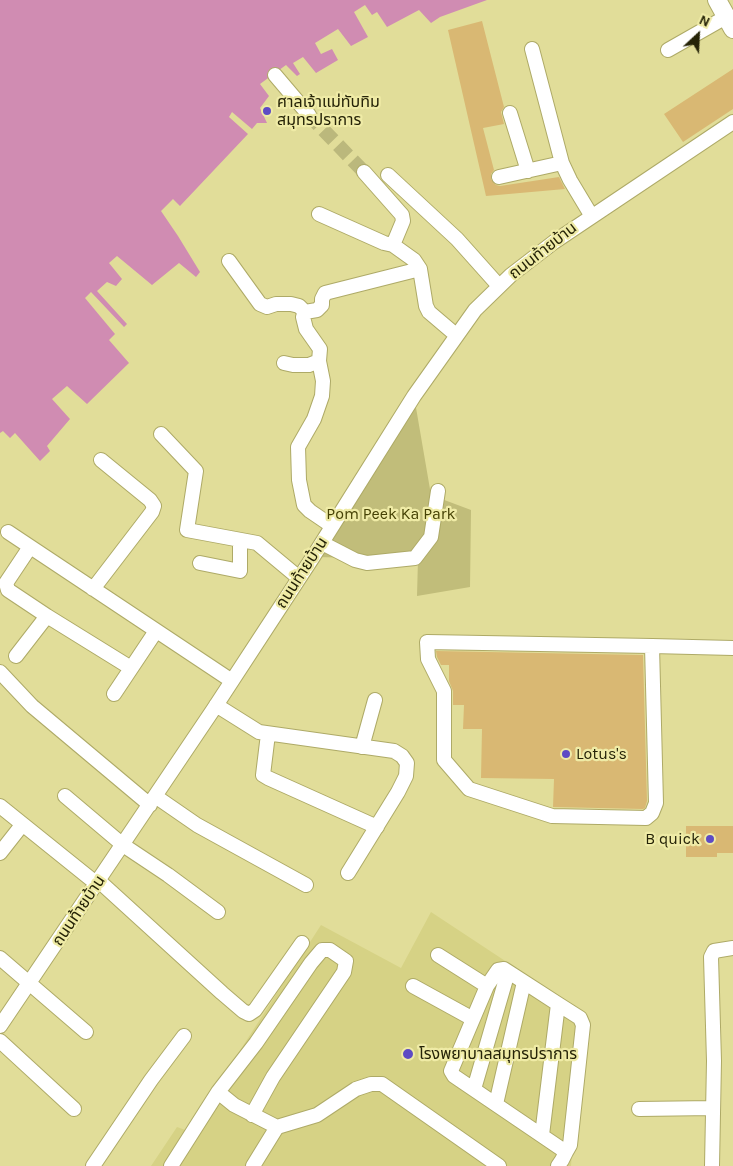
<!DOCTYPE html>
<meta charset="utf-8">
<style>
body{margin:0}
#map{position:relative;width:733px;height:1166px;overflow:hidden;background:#e1dd99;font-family:Karla,sans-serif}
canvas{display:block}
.north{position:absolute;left:673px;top:10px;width:50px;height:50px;-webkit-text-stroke:4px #efeba6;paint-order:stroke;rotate:25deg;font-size:14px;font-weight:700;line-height:20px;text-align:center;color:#252307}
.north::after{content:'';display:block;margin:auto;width:18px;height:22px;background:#252307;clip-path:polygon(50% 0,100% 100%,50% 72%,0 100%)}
</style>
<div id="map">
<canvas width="733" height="1166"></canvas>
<div class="north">N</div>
</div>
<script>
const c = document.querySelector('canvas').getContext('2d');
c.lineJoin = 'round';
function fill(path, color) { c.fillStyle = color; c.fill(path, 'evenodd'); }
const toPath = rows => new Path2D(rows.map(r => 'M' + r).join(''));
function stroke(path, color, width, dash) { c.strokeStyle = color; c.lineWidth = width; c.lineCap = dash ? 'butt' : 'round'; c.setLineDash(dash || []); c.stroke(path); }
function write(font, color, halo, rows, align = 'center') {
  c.font = font + ' Karla,"Noto Sans Thai",sans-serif'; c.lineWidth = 4.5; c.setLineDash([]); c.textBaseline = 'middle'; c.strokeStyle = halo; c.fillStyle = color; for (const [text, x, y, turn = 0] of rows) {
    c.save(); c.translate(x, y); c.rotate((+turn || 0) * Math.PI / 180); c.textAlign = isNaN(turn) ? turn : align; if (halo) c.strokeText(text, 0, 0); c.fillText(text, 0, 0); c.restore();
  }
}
fill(toPath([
 [431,912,581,1011,571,1166,151,1166,177,1127,188,1131,321,925,401,968]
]), '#d6d285');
fill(toPath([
 [414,396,431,495,471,510,470,587,417,596,418,559,313,557]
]), '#c1bd7a');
fill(toPath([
 [0,0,487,0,440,17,431,23,419,10,387,27,377,12,372,15,365,5,354,12,368,37,351,46,338,29,315,43,321,54,332,49,338,60,316,73,303,57,293,63,300,74,297,76,286,65,260,84,269,96,260,108,267,123,257,123,252,129,232,112,229,117,248,134,180,206,173,199,161,211,178,236,200,272,196,277,179,263,152,285,117,256,109,263,122,279,116,286,107,282,97,291,127,324,124,327,91,292,85,298,115,334,109,340,129,363,87,404,67,386,52,399,70,419,47,446,50,451,40,461,15,433,10,438,3,431,0,433]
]), '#d08cb2');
fill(toPath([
 [482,21,504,107,501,112,504,124,483,128,494,170,491,174,491,179,496,185,500,186,559,177,565,189,486,196,448,30],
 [733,69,733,109,683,142,664,114],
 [436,651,643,655,647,801,645,808,643,809,553,807,554,779,481,778,482,729,463,729,464,705,453,705,453,691,449,681,449,665,441,665,437,657],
 [686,826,733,826,733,853,717,853,717,857,686,857]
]), '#d9b873');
stroke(toPath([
 [309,115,364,172]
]), '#bbb87c', 14, [14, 7]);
const minor = toPath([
 [532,49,562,163,570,180,591,215],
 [668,50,726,17],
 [275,75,309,115],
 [510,113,528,171],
 [364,172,402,215,403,221,393,245],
 [388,175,457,239,499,286],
 [499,177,562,163],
 [319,214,384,243,393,245,414,260,420,269,426,306,429,312,456,335],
 [229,261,260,304,267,307,276,304,291,304,299,306,305,312],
 [319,361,323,381,322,396,314,419,298,447,299,480,304,505,310,511,332,526],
 [284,363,293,365,309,365,319,361,320,349,306,329,303,317,305,312,317,310,322,305,322,299,325,293,420,269],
 [161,434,196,471,187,530,257,543,299,578],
 [8,532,232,681],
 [322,543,355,560,367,563,415,558,431,537,438,491],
 [30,547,6,583,8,590,47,616,131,668],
 [200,563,240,571,240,540],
 [93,589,152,512,154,506,150,500,101,460],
 [652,646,656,803,652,813,646,818,552,816,469,789,444,760,444,691,428,659,427,642,652,646,733,648],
 [16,656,47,616],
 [0,672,32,706,150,805],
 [114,694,156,631],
 [216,705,259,732,394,751,402,756,407,763,406,776,398,792,348,873],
 [268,734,263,775,268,778,377,827],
 [362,747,375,700],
 [65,796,123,845,168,875,218,912],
 [155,796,197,825,306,885],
 [0,806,97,884],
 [0,853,22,825],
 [99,881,222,993,243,1011,249,1014,255,1010,302,943],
 [438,955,487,986],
 [0,958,86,1032],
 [413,986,473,1019],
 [0,1026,213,710,313,557,414,396,475,310,511,275,554,242,733,122],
 [0,1041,74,1109],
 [474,1089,508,972],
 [218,1092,234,1105,277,1127,317,1115,356,1089,371,1084,382,1084,499,1166],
 [496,1104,524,982],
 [639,1109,713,1108],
 [542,1135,558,1004],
 [93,1166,151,1080,184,1036],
 [171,1166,218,1092,256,1043,311,963,322,950,330,950,346,961,344,972,273,1077,252,1115],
 [253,1166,277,1127],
 [558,1166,562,1160,566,1152,570,1145,583,1025,580,1018,558,1004,504,969,498,970,487,986,451,1071,454,1076,566,1152],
 [712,1166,714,1061,711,957,714,951,733,948]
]);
const major = toPath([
 [717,0,733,29]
]);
stroke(minor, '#aeaa67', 16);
stroke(major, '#aeaa67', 20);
stroke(minor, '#fff', 14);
stroke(major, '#fff', 18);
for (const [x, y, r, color] of [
 [267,111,5,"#5e4bc4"],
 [566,754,5,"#5e4bc4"],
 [710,839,5,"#5e4bc4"],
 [408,1054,6,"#5e4bc4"]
]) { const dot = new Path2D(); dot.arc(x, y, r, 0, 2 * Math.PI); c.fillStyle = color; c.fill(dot); stroke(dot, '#efeba6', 2); }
write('16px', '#252307', '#efeba6', [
 ["ศาลเจ้าแม่ทับทิม",277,102],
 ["สมุทรปราการ",277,120],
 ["Lotus's",576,754],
 ["B quick",700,839,"right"],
 ["โรงพยาบาลสมุทรปราการ",419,1054]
], 'left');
write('16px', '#252307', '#efeba6', [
 ["ถนนท้ายบ้าน",543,251,-38],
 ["ถนนท้ายบ้าน",302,573,-57],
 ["ถนนท้ายบ้าน",79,911,-56]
]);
write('16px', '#464205', '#efeba6', [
 ["Pom Peek Ka Park",391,514]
]);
</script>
